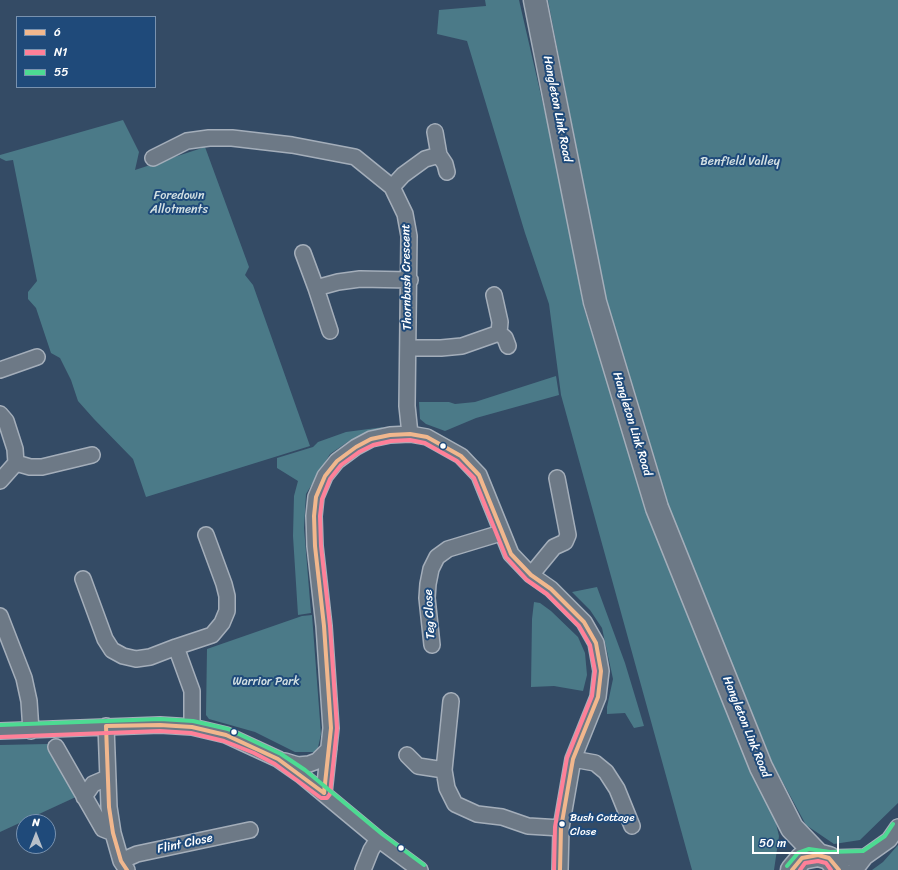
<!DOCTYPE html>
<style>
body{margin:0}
#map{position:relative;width:898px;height:870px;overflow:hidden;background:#344b65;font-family:Sriracha,sans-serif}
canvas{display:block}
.legend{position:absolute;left:16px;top:16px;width:140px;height:72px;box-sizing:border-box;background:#1f4a7a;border:1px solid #7992af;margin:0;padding:5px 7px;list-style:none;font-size:12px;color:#fff}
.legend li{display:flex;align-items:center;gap:8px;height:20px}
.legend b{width:20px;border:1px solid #7992af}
.north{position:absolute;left:16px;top:814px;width:40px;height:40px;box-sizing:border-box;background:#1f4a7a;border:1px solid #7992af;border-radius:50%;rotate:0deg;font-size:11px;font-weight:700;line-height:16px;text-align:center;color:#fff}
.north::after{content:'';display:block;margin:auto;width:14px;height:18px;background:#b8c0c9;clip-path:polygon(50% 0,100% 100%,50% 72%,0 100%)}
.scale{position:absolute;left:752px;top:836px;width:87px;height:18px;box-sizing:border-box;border:2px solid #fff;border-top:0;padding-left:5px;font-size:12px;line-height:14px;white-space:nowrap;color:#fff;-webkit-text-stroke:3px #1f4a7a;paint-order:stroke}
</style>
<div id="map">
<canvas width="898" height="870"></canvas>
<ul class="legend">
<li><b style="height:5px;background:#f1b78d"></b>6</li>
<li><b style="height:5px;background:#ff8098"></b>N1</li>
<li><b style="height:5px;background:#4ddb92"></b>55</li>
</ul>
<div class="north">N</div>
<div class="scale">50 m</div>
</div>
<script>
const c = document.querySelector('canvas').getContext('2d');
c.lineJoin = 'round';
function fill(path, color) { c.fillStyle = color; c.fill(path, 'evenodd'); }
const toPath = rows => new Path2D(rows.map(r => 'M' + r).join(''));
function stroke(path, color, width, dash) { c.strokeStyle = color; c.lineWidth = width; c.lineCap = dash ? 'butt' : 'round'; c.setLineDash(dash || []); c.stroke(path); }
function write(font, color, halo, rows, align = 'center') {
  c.font = font + ' Sriracha,sans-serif'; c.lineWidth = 4; c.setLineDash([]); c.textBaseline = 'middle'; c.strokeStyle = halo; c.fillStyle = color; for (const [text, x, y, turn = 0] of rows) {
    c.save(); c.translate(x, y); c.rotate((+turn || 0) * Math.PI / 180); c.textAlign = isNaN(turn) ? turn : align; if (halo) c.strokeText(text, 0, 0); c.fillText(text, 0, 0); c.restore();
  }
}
fill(toPath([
 [485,0,519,0,554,152,584,309,644,498,770,798,779,836,774,870,692,870,561,395,549,304,525,233,467,41,437,34,439,10,486,6],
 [548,0,898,0,898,803,860,840,834,844,806,825,773,764,664,497,604,291],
 [123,120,139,152,135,170,205,147,249,267,245,275,253,285,310,446,146,497,133,459,94,419,78,401,71,380,60,358,51,353,36,308,28,299,28,292,37,281,13,160,6,161,0,158,0,155],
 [556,376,559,395,476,418,445,431,426,424,420,419,419,402,449,402,455,404,475,402],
 [384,427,349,441,330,454,306,494,304,528,311,613,298,615,293,536,294,496,298,481,277,468,277,458,313,447,318,442,346,432],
 [597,587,625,663,644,726,634,728,625,713,607,714,607,707,613,679,602,628,590,610,572,592],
 [534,602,540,603,551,611,578,637,585,653,587,675,583,691,554,686,531,687,532,619],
 [312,615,321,734,317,752,295,752,255,732,209,719,206,715,207,649,302,616],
 [48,744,78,796,0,832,0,745],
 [898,845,898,870,872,870,883,862]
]), '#4b7a88');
const minor = toPath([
 [435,132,439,155],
 [153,158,187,141,209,138,232,138,292,145,355,157,392,187,405,214,409,236,407,406,410,434],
 [392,187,403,175,425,159,439,155,445,164,447,172],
 [303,253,316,288],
 [330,331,316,288,338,282,360,279,410,280],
 [499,333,505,338,508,346],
 [408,348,441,348,462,346,499,333,500,322,494,295],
 [0,370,37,357],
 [0,414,6,421,15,449,16,463],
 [0,481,16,463,30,467,42,467,92,455],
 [531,575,554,547,565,542,568,535,557,478],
 [83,579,105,639,112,650,123,656,136,659,150,657,176,647,212,635,222,623,227,611,227,596,224,584,206,535],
 [0,616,24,678,29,701,31,731],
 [432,645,427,598,428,584,431,569,437,557,448,549,501,533],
 [176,647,192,691,192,727],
 [451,701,444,770,447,788,455,804,477,814,502,817,528,826,561,828],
 [106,726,109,807,113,833,121,861,127,870],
 [0,731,160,725,192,727,226,735,278,759,301,775,378,839,420,870],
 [56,747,103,829,113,833],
 [407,755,418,766,444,770],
 [573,759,595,763,606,772,617,789,632,826],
 [285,761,298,765,309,764,317,761,329,749],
 [324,793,331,728,324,626,315,546,314,516,316,497,325,476,337,461,356,447,371,439,390,435,410,434,427,437,461,456,479,475,511,554,531,575,551,589,584,622,596,643,601,671,598,697,573,759,561,828,560,870],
 [84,797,93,784,107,778],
 [829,858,865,857],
 [121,861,137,854,250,830],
 [363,870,371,850,378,839],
 [855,870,865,857,889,840,898,827]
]);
const highway = toPath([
 [535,0,595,302,657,508,761,767,792,828,818,855],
 [792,870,802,858,818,855,829,858,839,870]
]);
stroke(minor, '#a4aeba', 18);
stroke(highway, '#a4aeba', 25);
stroke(minor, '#6d7986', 15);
stroke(highway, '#6d7986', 22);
stroke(toPath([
 [106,726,160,725,192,727,226,735,278,759,324,793],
 [106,726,109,807,113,833,121,861,127,870],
 [324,793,331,728,324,626,315,546,314,516,316,497,325,476,337,461,356,447,371,439,390,435,410,434,427,437,461,456,479,475,511,554,531,575,551,589,584,622,596,643,601,671,598,697,573,759,561,828,560,870],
 [792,870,802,858,818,855,829,858,839,870]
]), '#f1b78d', 4);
stroke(toPath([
 [0,737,160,731,191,733,224,741,254,753,275,764,321,798,327,798,330,794,337,728,330,626,321,546,320,516,322,499,330,479,341,465,359,452,373,445,391,441,410,440,425,443,457,461,474,478,506,557,527,580,547,594,579,626,590,645,595,671,592,696,567,758,555,827,554,870],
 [800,870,805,863,818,861,826,863,831,870]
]), '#ff8098', 4);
stroke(toPath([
 [0,725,160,719,193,721,228,729,281,754,305,770,382,834,424,865],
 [787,866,798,853,809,849,830,852,863,851,885,836,893,824]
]), '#4ddb92', 4);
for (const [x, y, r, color] of [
 [443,446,3.5,"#fff"],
 [234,732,3.5,"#fff"],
 [562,824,3.5,"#fff"],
 [401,848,3.5,"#fff"]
]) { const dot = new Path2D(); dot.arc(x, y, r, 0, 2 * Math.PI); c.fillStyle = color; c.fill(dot); stroke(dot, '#1f4a7a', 1.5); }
write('11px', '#fff', '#1f4a7a', [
 ["Bush Cottage",570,818],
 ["Close",570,832]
], 'left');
write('12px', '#fff', '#1f4a7a', [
 ["Hangleton Link Road",557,109,79],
 ["Thornbush Crescent",407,277,-91],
 ["Hangleton Link Road",632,424,73],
 ["Teg Close",430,614,-93],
 ["Hangleton Link Road",746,727,68],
 ["Flint Close",185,844,-12]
]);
write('12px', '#d3e0e3', '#1f4a7a', [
 ["Benfield Valley",740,162],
 ["Foredown",179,196],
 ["Allotments",179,210],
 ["Warrior Park",266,682]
]);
</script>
